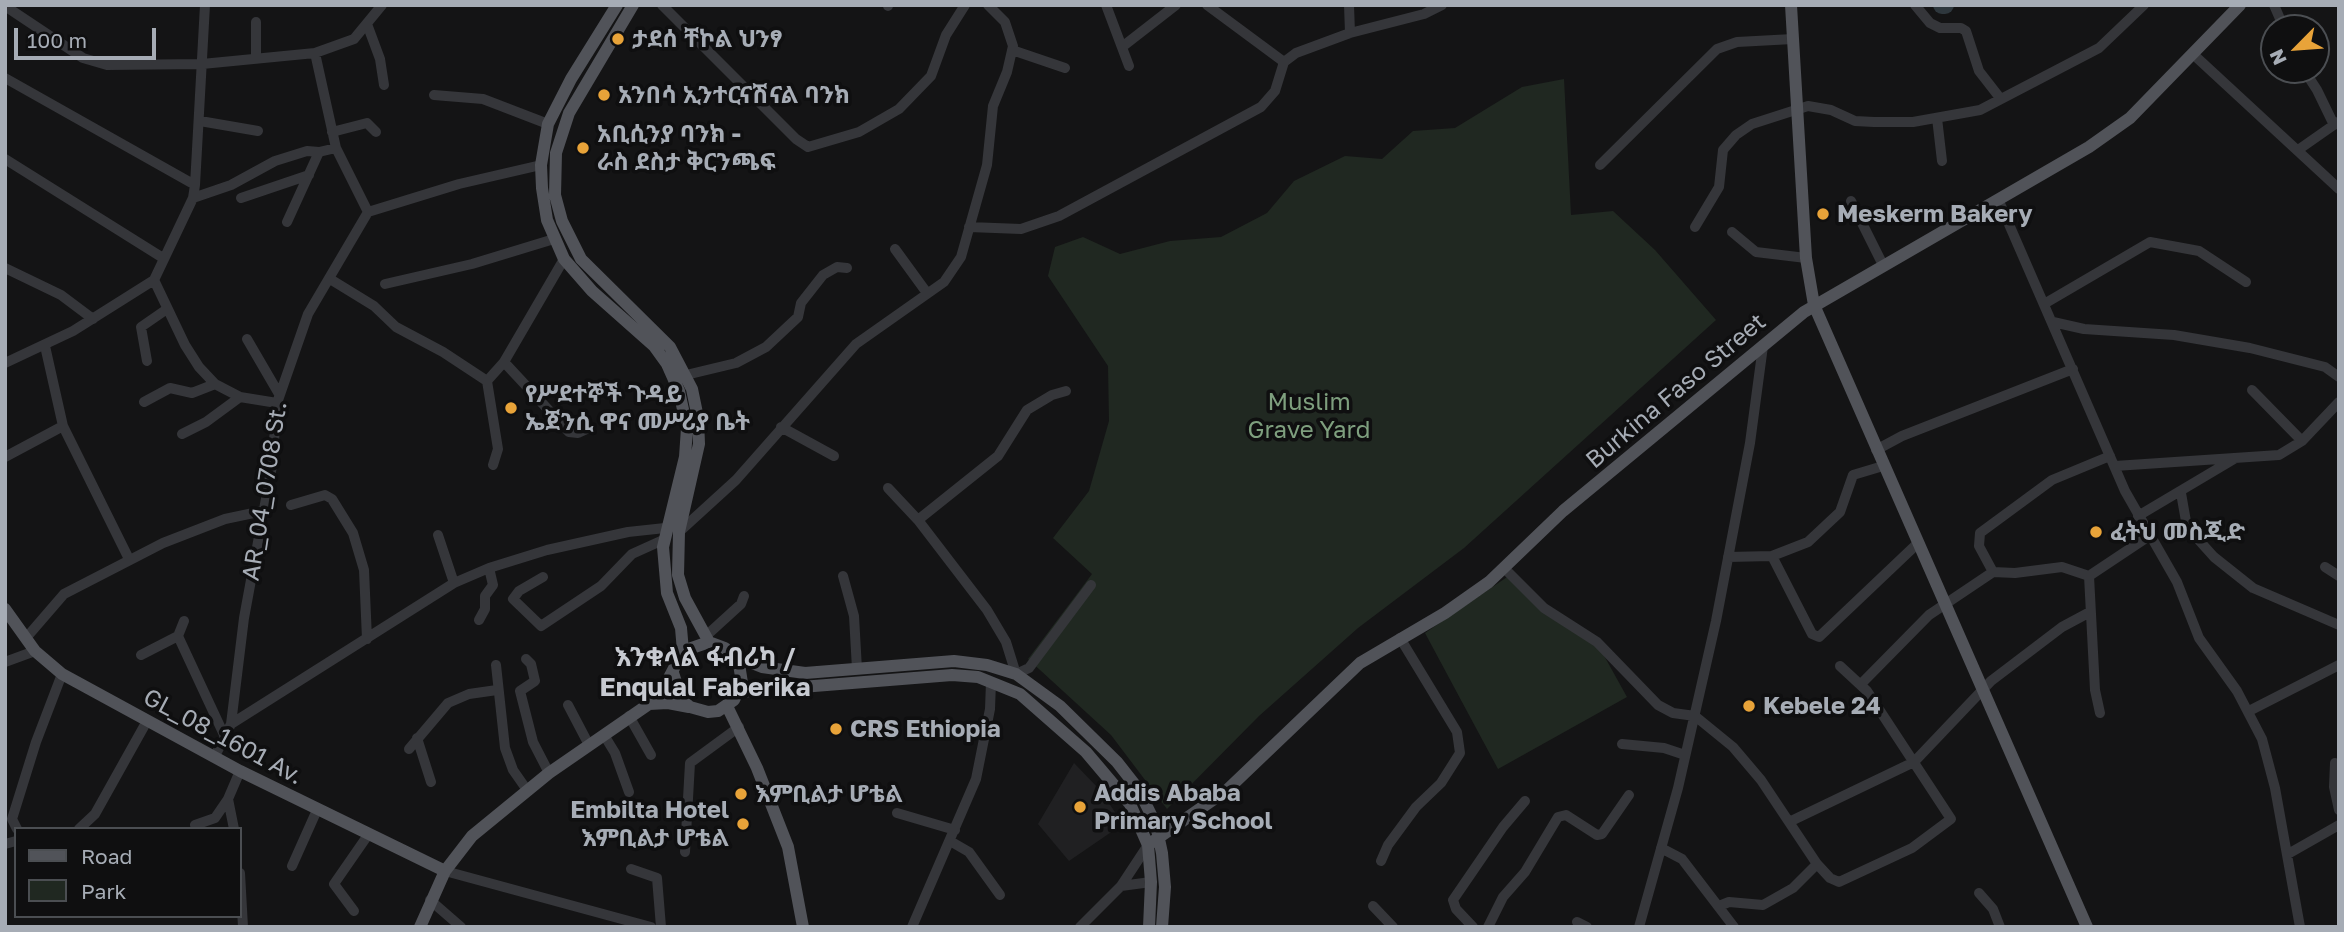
<!DOCTYPE html>
<meta charset="utf-8">
<style>
body{margin:0}
#map{position:relative;width:2344px;height:932px;overflow:hidden;background:#141415;font-family:"Golos Text",sans-serif}
canvas{display:block}
.frame{position:absolute;inset:0;border:7px solid #a6acb5;pointer-events:none}
.legend{position:absolute;left:14px;top:827px;width:228px;height:91px;box-sizing:border-box;background:#0f0f10;border:2px solid #4b4e52;margin:0;padding:9px 12px;list-style:none;font-size:21px;color:#a6acb5}
.legend li{display:flex;align-items:center;gap:14px;height:35px}
.legend b{width:35px;border:2px solid #4b4e52}
.north{position:absolute;left:2260px;top:14px;width:70px;height:70px;box-sizing:border-box;background:#0f0f10;border:2px solid #4b4e52;border-radius:50%;rotate:245deg;font-size:19px;font-weight:700;line-height:28px;text-align:center;color:#a6acb5}
.north::after{content:'';display:block;margin:auto;width:24px;height:32px;background:#e8a339;clip-path:polygon(50% 0,100% 100%,50% 72%,0 100%)}
.scale{position:absolute;left:14px;top:28px;width:142px;height:32px;box-sizing:border-box;border:4px solid #a6acb5;border-top:0;padding-left:9px;font-size:21px;line-height:24px;white-space:nowrap;color:#a6acb5;-webkit-text-stroke:5px #0f0f10;paint-order:stroke}
</style>
<div id="map">
<canvas width="2344" height="932"></canvas>
<div class="frame"></div>
<ul class="legend">
<li><b style="height:9px;background:#515359"></b>Road</li>
<li><b style="height:19px;background:#202821"></b>Park</li>
</ul>
<div class="north">N</div>
<div class="scale">100 m</div>
</div>
<script>
const c = document.querySelector('canvas').getContext('2d');
c.lineJoin = 'round';
function fill(path, color) { c.fillStyle = color; c.fill(path, 'evenodd'); }
const toPath = rows => new Path2D(rows.map(r => 'M' + r).join(''));
function stroke(path, color, width, dash) { c.strokeStyle = color; c.lineWidth = width; c.lineCap = dash ? 'butt' : 'round'; c.setLineDash(dash || []); c.stroke(path); }
function write(font, color, halo, rows, align = 'center') {
  c.font = font + ' "Golos Text","Noto Sans Ethiopic",sans-serif'; c.lineWidth = 7; c.setLineDash([]); c.textBaseline = 'middle'; c.strokeStyle = halo; c.fillStyle = color; for (const [text, x, y, turn = 0] of rows) {
    c.save(); c.translate(x, y); c.rotate((+turn || 0) * Math.PI / 180); c.textAlign = isNaN(turn) ? turn : align; if (halo) c.strokeText(text, 0, 0); c.fillText(text, 0, 0); c.restore();
  }
}
fill(toPath([
 [1074,763,1100,790,1123,824,1069,861,1038,824]
]), '#202022');
fill(toPath([
 [1564,79,1571,215,1613,211,1655,250,1716,320,1464,548,1358,628,1259,716,1167,809,1111,735,1028,659,1092,574,1053,538,1089,491,1109,421,1108,366,1048,276,1055,247,1083,237,1120,254,1170,241,1221,237,1267,213,1294,181,1345,156,1382,159,1413,131,1455,128,1522,87],
 [1513,573,1546,613,1597,643,1627,697,1498,769,1425,633]
]), '#202821');
stroke(toPath([
 [1942,5,1945,5]
]), '#2e373d', 18);
stroke(toPath([
 [662,5,796,139,808,147,859,132,899,109,931,76,946,35,965,5],
 [1106,5,1129,66],
 [1207,5,1284,62],
 [1349,5,1350,33],
 [1915,5,1930,23,1940,28,1961,28,1966,31,1979,71,2000,98],
 [2274,5,2284,28],
 [5,6,83,58,107,65,202,64,315,53,354,39,382,5],
 [888,6,888,5],
 [256,22,256,58],
 [367,24,380,59,384,85],
 [1122,47,1176,5],
 [1012,50,1065,68],
 [315,53,336,148,368,212],
 [2194,55,2339,189],
 [2304,70,2317,90,2334,125],
 [5,78,195,185],
 [434,95,483,99,548,124],
 [1937,118,1942,161],
 [200,121,258,131],
 [332,132,367,123,376,132],
 [2298,150,2338,122],
 [5,159,163,258],
 [1600,165,1717,49,1737,42,1793,39],
 [193,198,231,185,275,161,307,151,319,152],
 [241,198,309,175],
 [1998,199,2125,491,2177,582,2199,638,2237,691,2262,739,2275,788,2300,927],
 [1851,201,1883,265],
 [287,222,319,152,336,148],
 [969,227,1021,229,1059,216,1261,107,1275,91,1284,62,1296,53,1350,33,1424,14,1442,5],
 [1695,227,1719,187,1723,150,1736,135,1752,124,1808,106,1831,110,1855,121,1874,122,1913,122,1980,110,2099,48,2144,5],
 [1732,232,1756,252,1806,258],
 [895,249,927,293],
 [5,268,61,295,93,319],
 [330,279,374,306,396,327,443,352,487,381,504,362,564,259],
 [154,280,185,345,199,367,215,384,240,397,277,403],
 [385,284,472,264,554,239],
 [2044,304,2150,242,2199,251,2246,282],
 [2053,322,2084,329,2174,335,2250,348,2325,367,2339,377],
 [247,339,279,394],
 [45,346,63,426,129,559],
 [147,361,141,327,167,309],
 [504,362,569,432,578,433,589,428],
 [5,363,73,331,154,280,193,198,195,185,205,5],
 [686,375,736,363,766,347,798,317,801,303,823,275,837,267,847,268],
 [487,381,498,449,493,465],
 [2252,390,2302,441],
 [144,402,170,388,192,393,215,384],
 [781,427,834,456],
 [182,434,206,422,240,397],
 [1876,450,1902,436,2073,369],
 [5,457,63,426],
 [2115,466,2279,455,2302,441,2339,402],
 [888,488,918,520,987,610,1006,642,1016,674,1029,668,1091,585],
 [2181,493,2187,527,2214,557,2253,588,2339,625],
 [291,505,325,495,332,499,353,533,364,570,367,639],
 [2138,516,2234,459],
 [918,520,998,456,1027,410,1052,395,1066,391],
 [679,532,736,480,856,344,944,282,961,257,987,165,993,106,1007,72,1013,46,1005,22,988,5],
 [438,535,454,583],
 [1772,556,1812,634,1819,637,1918,543],
 [1728,557,1772,556,1808,542,1840,512,1853,475,1883,466],
 [2325,567,2339,576],
 [1504,568,1544,608,1597,642,1658,705,1673,713,1695,716,1733,747,1761,780,1817,864,1830,878,1839,882,1912,848,1951,819,1867,691,1840,666],
 [1993,572,1979,546,1980,533,2052,480,2110,456],
 [843,576,854,616,857,669],
 [2089,576,2095,690,2100,713],
 [2089,576,2149,536],
 [543,577,519,591,513,599,541,626,601,586,632,554,663,540],
 [479,620,485,609,485,596,493,585,489,568],
 [707,635,741,604,744,596],
 [178,636,184,621],
 [26,638,64,594,163,543,225,519,263,511],
 [141,655,178,636,225,737],
 [526,659,531,664,535,681,520,691,533,742,549,773],
 [5,662,35,651],
 [496,665,505,748,513,770,527,790],
 [1861,684,1929,615,1993,572,2015,573,2062,567,2089,576],
 [568,705,589,745],
 [2249,711,2339,665],
 [629,716,651,755],
 [231,724,454,583,489,568,547,550,628,532,665,528],
 [604,735,615,753,629,792],
 [417,738,431,782],
 [1622,744,1664,748,1685,755],
 [409,749,448,703,469,694,497,690],
 [215,756,231,724,244,618,272,466,277,403,308,314,368,212,459,184,541,165],
 [2335,763,2334,787,2339,810],
 [897,813,955,830],
 [1789,822,1914,762,1991,681,2062,627,2090,612],
 [195,825,215,818,228,799],
 [17,829,12,819,36,742,62,674],
 [79,829,95,814,147,721],
 [234,829,228,799,240,771],
 [950,841,969,852,1000,895],
 [5,844,16,841],
 [1661,848,1682,859,1734,927],
 [685,852,690,763,739,727],
 [2288,854,2339,825],
 [1381,861,1388,845,1416,807,1441,783,1460,753,1457,732,1400,638],
 [292,866,317,810],
 [631,869,657,878,661,927],
 [445,871,651,927],
 [240,873,243,927],
 [1121,886,1151,882],
 [1979,893,1993,909,2000,927],
 [430,900,461,927],
 [1373,906,1393,927],
 [1719,906,1729,902,1763,905,1793,888,1817,864],
 [354,911,334,884,368,835],
 [1577,922,1587,927],
 [912,927,976,779,990,709,991,682],
 [1080,927,1121,886,1148,845],
 [1473,927,1456,909,1453,900,1503,827,1525,801],
 [1488,927,1503,897,1525,872,1558,817,1566,815,1597,835,1602,834,1629,795],
 [1639,927,1678,788,1716,621,1750,443,1763,346]
]), '#35363a', 10);
stroke(toPath([
 [617,5,571,79,548,124,541,165,542,188,547,220,564,259,592,291,654,346,667,364,679,391,687,428,685,457,663,547,667,593,681,628,683,651],
 [633,5,569,113,556,153,555,195,562,221,581,259,670,347,692,389,698,418,699,444,679,532,678,575,685,598,709,642],
 [1791,5,1806,258,1814,305,2087,927],
 [5,609,35,651,62,674,240,771,445,871],
 [734,656,762,667,805,673,954,661,987,665,1016,674,1060,706,1117,762,1139,790,1156,825,1162,853,1165,887,1162,927],
 [739,692,952,675,978,677,1020,694,1086,752,1130,804,1148,845,1151,882,1149,927],
 [649,704,668,703,689,707],
 [727,706,757,768,788,847,803,927],
 [1148,845,1227,790,1360,663,1445,613,1489,582,1563,511,1804,312,2089,147,2130,118,2240,5],
 [420,927,445,871,472,836,549,773,649,704,662,691,683,651,709,642,725,648,739,664,742,683,734,700,718,711,708,712,690,707,682,700,673,673]
]), '#515359', 12);
for (const [x, y, r, color] of [
 [618,39,7,"#e8a339"],
 [604,95,7,"#e8a339"],
 [583,148,7,"#e8a339"],
 [1823,214,7,"#e8a339"],
 [511,408,7,"#e8a339"],
 [2096,532,7,"#e8a339"],
 [1749,706,7,"#e8a339"],
 [836,729,7,"#e8a339"],
 [741,794,7,"#e8a339"],
 [1080,807,7,"#e8a339"],
 [743,824,7,"#e8a339"]
]) { const dot = new Path2D(); dot.arc(x, y, r, 0, 2 * Math.PI); c.fillStyle = color; c.fill(dot); stroke(dot, '#0f0f10', 2.5); }
write('bold 24px', '#a6acb5', '#0f0f10', [
 ["ታደሰ ቸኮል ህንፃ",632,39],
 ["አንበሳ ኢንተርናሽናል ባንክ",618,95],
 ["አቢሲንያ ባንክ -",597,134],
 ["ራስ ደስታ ቅርንጫፍ",597,162],
 ["Meskerm Bakery",1837,214],
 ["የሥደተኞች ጉዳይ",525,394],
 ["ኤጀንሲ ዋና መሥሪያ ቤት",525,422],
 ["ፈትህ መስጂድ",2110,532],
 ["Kebele 24",1763,706],
 ["CRS Ethiopia",850,729],
 ["Addis Ababa",1094,793],
 ["Primary School",1094,821],
 ["እምቢልታ ሆቴል",755,794],
 ["Embilta Hotel",729,810,"right"],
 ["እምቢልታ ሆቴል",729,838,"right"]
], 'left');
write('24px', '#a6acb5', '#0f0f10', [
 ["Burkina Faso Street",1676,391,-40],
 ["AR_04_0708 St.",265,491,-81],
 ["GL_08_1601 Av.",223,737,28]
]);
write('24px', '#7e9f7e', '#0f0f10', [
 ["Muslim",1309,402],
 ["Grave Yard",1309,430]
]);
write('bold 26px', '#c7cad1', '#0f0f10', [
 ["እንቁላል ፋብሪካ /",705,658],
 ["Enqulal Faberika",705,688]
]);
</script>
